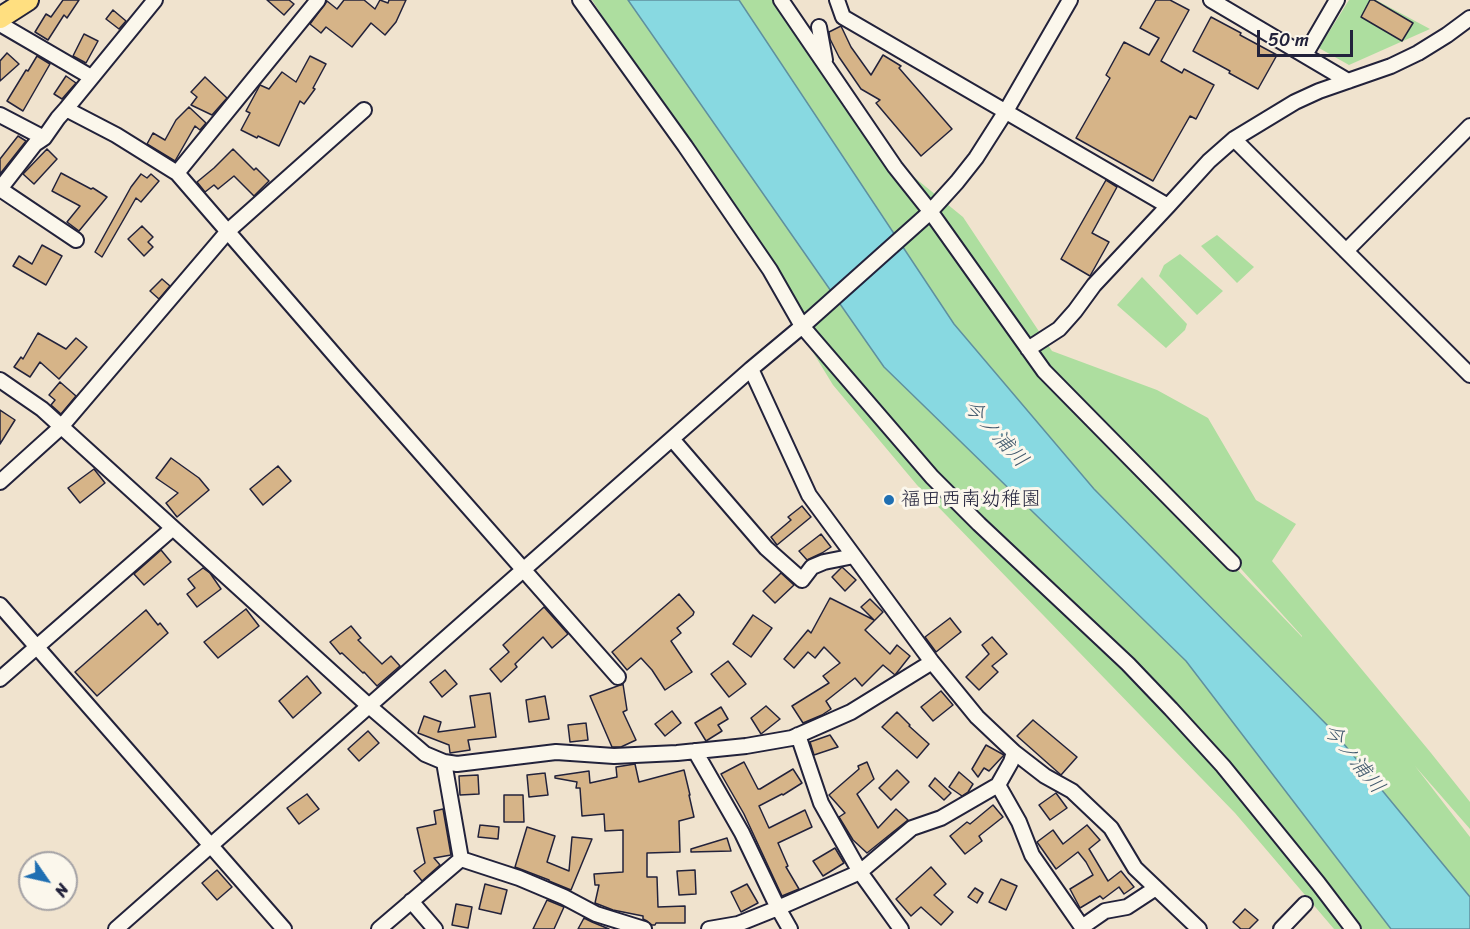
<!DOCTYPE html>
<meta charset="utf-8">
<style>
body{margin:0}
#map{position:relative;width:1470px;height:929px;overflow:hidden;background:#f0e3ce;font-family:Sriracha,sans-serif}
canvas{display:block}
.north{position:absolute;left:18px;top:851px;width:60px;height:60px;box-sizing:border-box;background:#fbf7ec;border:2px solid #a4a2a5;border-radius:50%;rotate:124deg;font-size:16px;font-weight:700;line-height:24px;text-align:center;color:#22223b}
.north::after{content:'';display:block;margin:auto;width:21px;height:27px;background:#1f6fb2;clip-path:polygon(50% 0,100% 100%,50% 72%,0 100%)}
.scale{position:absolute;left:1257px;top:30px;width:96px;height:27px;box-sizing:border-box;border:3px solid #22223b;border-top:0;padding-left:8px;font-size:18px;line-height:21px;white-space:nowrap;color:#22223b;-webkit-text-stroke:4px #fbf7ec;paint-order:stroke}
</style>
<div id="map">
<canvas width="1470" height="929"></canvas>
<div class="north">N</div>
<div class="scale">50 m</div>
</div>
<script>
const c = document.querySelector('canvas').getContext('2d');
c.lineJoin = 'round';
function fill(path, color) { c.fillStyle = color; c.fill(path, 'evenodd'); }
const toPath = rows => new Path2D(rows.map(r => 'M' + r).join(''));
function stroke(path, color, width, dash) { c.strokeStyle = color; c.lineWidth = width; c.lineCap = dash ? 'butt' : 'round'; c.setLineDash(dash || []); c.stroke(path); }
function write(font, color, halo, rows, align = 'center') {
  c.font = font + ' Sriracha,"Klee One",sans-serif'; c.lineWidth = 6; c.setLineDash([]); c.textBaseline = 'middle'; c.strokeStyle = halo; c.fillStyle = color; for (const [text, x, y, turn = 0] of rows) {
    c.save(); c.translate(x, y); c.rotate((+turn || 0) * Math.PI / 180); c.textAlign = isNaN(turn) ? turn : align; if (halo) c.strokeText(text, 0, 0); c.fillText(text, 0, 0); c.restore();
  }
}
fill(toPath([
 [592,0,785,0,888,156,963,217,1052,351,1157,390,1208,418,1256,500,1296,524,1272,561,1431,753,1470,802,1470,829,1415,766,1470,837,1470,929,1334,929,1235,813,917,485,833,385,707,179],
 [1233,560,1302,636,1302,637,1229,561],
 [1349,0,1376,0,1430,29,1349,65,1319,48],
 [1217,235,1254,267,1237,283,1201,246],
 [1180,254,1223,291,1197,315,1159,276,1164,265],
 [1142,277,1187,324,1185,330,1166,348,1117,305]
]), '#adde9f');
const water = toPath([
 [628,0,739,0,954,324,1094,489,1334,732,1470,897,1470,929,1391,929,1186,661,884,367,628,0]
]);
fill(water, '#88d9e1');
stroke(water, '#5f909f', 1.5);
const building = toPath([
 [63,0,79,0,67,18,64,15,48,40,35,32,46,14,51,17,63,0],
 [267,0,289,0,294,4,284,15,267,0],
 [344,0,364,0,375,9,380,0,388,3,389,0,406,0,396,22,385,35,371,23,352,47,326,27,321,33,310,24,327,1,337,9,344,0],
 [1156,0,1170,0,1189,10,1161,61,1182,73,1184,69,1214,85,1196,119,1190,116,1153,181,1076,138,1110,78,1106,75,1124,42,1149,55,1159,38,1140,28,1156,0],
 [1370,0,1374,0,1413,23,1402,41,1361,17,1370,0],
 [113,10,126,21,119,29,106,19,113,10],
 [1211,17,1241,33,1240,35,1277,55,1258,89,1229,73,1230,71,1193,51,1211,17],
 [841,26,851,47,871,75,883,55,901,66,899,68,952,129,921,156,876,103,880,100,861,89,839,57,830,39,829,32,841,26],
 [84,34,98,41,86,63,73,56,84,34],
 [7,53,19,64,0,81,0,61,7,53],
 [37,56,50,64,23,111,7,101,26,70,28,71,37,56],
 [310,56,326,64,313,88,315,89,304,104,300,101,279,146,258,136,257,138,241,130,250,113,246,111,260,85,269,89,282,72,296,82,310,56],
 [66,76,76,83,62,99,54,94,66,76],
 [205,77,227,98,212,115,191,105,197,97,191,92,205,77],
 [189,107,206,123,200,130,195,126,175,161,147,144,153,133,165,140,176,120,189,107],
 [18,136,26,141,0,174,0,159,18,136],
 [47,149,57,159,34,184,23,174,47,149],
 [233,149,254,170,256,168,269,181,254,196,234,176,218,189,214,185,205,192,197,182,214,168,233,149],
 [61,173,91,189,93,188,107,197,79,231,67,222,80,206,52,191,61,173],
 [141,174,147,178,151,174,159,181,141,202,136,198,102,257,95,252,131,187,141,174],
 [1106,180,1117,187,1092,233,1109,242,1090,276,1061,259,1106,180],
 [142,226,153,237,148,242,153,247,144,256,128,239,142,226],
 [42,245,62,256,46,285,13,266,19,256,32,264,42,245],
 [162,279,170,286,159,299,150,291,162,279],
 [38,333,66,349,76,338,87,347,59,379,40,362,30,377,14,367,21,357,23,359,38,333],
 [60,382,76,396,61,414,51,405,55,400,49,395,60,382],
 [0,410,15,420,0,444,0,410],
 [171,458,199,478,209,490,177,517,166,503,178,493,156,478,171,458],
 [278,466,291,481,263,505,250,489,278,466],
 [94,469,105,483,80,503,68,488,94,469],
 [802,506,811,517,777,545,771,537,791,520,788,517,802,506],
 [821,534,831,547,822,553,807,560,799,551,821,534],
 [161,550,171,562,144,585,134,574,161,550],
 [842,567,856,580,845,591,832,577,842,567],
 [203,568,210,573,221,589,197,607,187,594,195,588,188,579,203,568],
 [781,573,794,585,775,603,763,591,781,573],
 [679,594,694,612,693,615,677,628,681,633,671,641,692,672,665,690,652,670,641,658,627,670,612,652,679,594],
 [830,598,874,620,861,607,870,599,883,612,865,630,890,654,897,645,910,656,895,675,883,665,862,686,855,678,826,701,831,709,822,715,803,723,792,706,829,683,823,676,840,663,824,647,815,658,808,652,794,668,784,659,808,630,811,633,830,598],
 [544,607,568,634,552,648,543,637,515,664,517,667,501,682,490,669,509,652,503,645,544,607],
 [246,609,259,626,218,658,204,642,246,609],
 [146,610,158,625,160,623,168,633,97,696,75,672,146,610],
 [753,615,772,628,751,657,733,644,753,615],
 [950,618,961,632,936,652,925,637,950,618],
 [351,626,361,638,358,640,382,664,391,656,400,666,377,686,364,672,363,673,342,653,340,654,330,642,351,626],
 [992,637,1007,654,992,666,998,672,979,690,966,677,989,654,982,645,992,637],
 [728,661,746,684,729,697,711,674,728,661],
 [445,670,457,684,442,697,430,682,445,670],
 [307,676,321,693,293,718,279,701,307,676],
 [623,684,627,710,623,712,636,740,621,747,612,747,590,696,623,684],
 [941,691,953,705,933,721,921,707,941,691],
 [490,693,496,737,468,740,470,750,450,753,449,745,418,733,424,716,441,722,438,732,475,727,470,696,490,693],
 [545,696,549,719,529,722,526,700,545,696],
 [766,706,780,719,761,734,751,718,766,706],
 [721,707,728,719,718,725,722,731,706,741,695,723,721,707],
 [672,711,681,723,665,736,655,724,672,711],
 [897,712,910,725,909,726,929,744,917,758,882,727,897,712],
 [1033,720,1077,757,1061,775,1017,736,1033,720],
 [586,723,588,740,570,742,568,725,586,723],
 [368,731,379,743,359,761,348,749,368,731],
 [830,735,838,747,814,755,810,742,830,735],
 [986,745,1004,755,989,771,984,768,978,777,972,769,986,745],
 [744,762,758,789,760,789,793,769,802,783,783,795,782,794,759,806,769,828,805,810,812,827,778,843,788,866,786,867,799,889,782,896,744,814,721,774,744,762],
 [867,762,874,779,857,794,878,828,896,809,908,820,867,853,853,840,839,817,845,813,829,795,859,769,858,766,867,762],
 [635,764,639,782,684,770,690,795,689,795,694,817,679,821,680,852,647,853,647,877,657,877,658,907,685,906,685,923,656,923,655,925,652,925,647,921,643,919,643,916,613,910,595,903,599,885,595,885,594,874,623,872,623,830,605,831,604,814,582,816,580,788,576,788,577,782,555,778,555,776,589,771,590,783,617,777,616,767,635,764],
 [897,770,909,782,891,800,879,788,897,770],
 [959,772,973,784,968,792,962,796,949,787,959,772],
 [545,773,548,795,529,797,527,775,545,773],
 [478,775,479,794,460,795,459,776,478,775],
 [935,778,951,793,944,800,929,786,935,778],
 [1056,793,1067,808,1050,820,1039,805,1056,793],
 [307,794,319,809,299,824,287,808,307,794],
 [504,795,523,795,524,822,504,822,504,795],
 [993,805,1003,817,979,836,982,841,965,854,950,836,967,822,970,824,993,805],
 [443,809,451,855,434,858,440,865,422,881,414,871,425,863,417,828,436,824,434,811,443,809],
 [480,825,499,827,498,839,478,837,480,825],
 [1087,825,1100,840,1089,849,1108,881,1121,871,1134,887,1124,894,1119,887,1103,899,1100,896,1080,908,1070,889,1093,875,1086,862,1078,852,1056,869,1037,842,1053,830,1063,844,1087,825],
 [527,827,555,836,547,862,569,871,572,837,592,839,571,890,549,881,549,880,515,867,527,827],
 [727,838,731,851,691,852,691,849,727,838],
 [835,848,844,863,823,876,813,861,835,848],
 [931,867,946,884,934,895,953,912,941,925,921,907,911,916,896,899,931,867],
 [217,870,232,887,217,900,202,883,217,870],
 [695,870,696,894,679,895,677,871,695,870],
 [1001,879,1017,886,1006,910,989,902,1001,879],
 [485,884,507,890,501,914,479,909,485,884],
 [747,884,758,903,741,912,731,892,747,884],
 [975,888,983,893,977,903,968,897,975,888],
 [547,900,564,907,554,929,533,929,547,900],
 [456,904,472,907,468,928,452,925,456,904],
 [1245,909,1258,920,1249,929,1241,929,1233,922,1245,909],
 [584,918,592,922,609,929,578,929,584,918]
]);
fill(building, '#d6b488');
stroke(building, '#22223b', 1.5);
const minor = toPath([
 [580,0,685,146,770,270,802,326,932,477,979,524,1128,664,1171,709,1223,766,1318,883,1353,929],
 [781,0,895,167,930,211,1044,371,1233,563],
 [837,0,843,17,1168,206],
 [1211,0,1348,81],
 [0,24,91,77],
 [819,27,825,60],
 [1305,55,1337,0],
 [66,109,116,135,177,173,318,0],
 [0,115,44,138],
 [1234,139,1470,375],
 [177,173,351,374,618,677],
 [0,189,35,144,44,138,58,118,66,109,155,0],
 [0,189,76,240],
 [1346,251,1470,126],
 [1028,349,1059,329,1075,311,1094,285,1168,206,1209,161,1234,139,1295,102,1319,91,1391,66,1418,53,1447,35,1470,18],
 [0,380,42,409,369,706,425,754,444,762,457,764,556,752,614,756,677,753,746,746,792,738,851,712,932,662],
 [672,439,766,548,802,580,812,567,824,562,854,556],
 [0,482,61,427,228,231,364,110],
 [0,605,284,929],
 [0,679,173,528],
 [798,735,821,803,860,872,901,929],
 [695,751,742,833,778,908,790,929],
 [1014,752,1045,776,1072,791,1111,828,1135,868,1199,929],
 [444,762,461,859,519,878,564,897,596,914,644,929],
 [998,785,1019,822,1032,855,1082,927,1105,911,1127,907,1156,888],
 [411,901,435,929],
 [116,929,751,369,806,323,928,214,957,182,976,158,1006,111,1070,0],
 [379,929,461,859],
 [709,929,738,924,778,908,860,872,912,828,941,818,998,785,1011,762,1014,752,977,717,932,662,809,495,751,369],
 [1281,929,1305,904]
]);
const highway = toPath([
 [0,18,28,0]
]);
stroke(minor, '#22223b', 18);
stroke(highway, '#22223b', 24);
stroke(minor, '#fbf7ec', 14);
stroke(highway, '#ffdf80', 20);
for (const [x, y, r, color] of [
 [889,500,6,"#1f6fb2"]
]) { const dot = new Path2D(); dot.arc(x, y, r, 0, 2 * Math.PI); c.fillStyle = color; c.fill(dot); stroke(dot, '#fbf7ec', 2); }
write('20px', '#22223b', '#fbf7ec', [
 ["福田西南幼稚園",901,500]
], 'left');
write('italic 21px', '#41596d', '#fbf7ec', [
 ["今ノ浦川",995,434,47],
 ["今ノ浦川",1353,759,51]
]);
</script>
